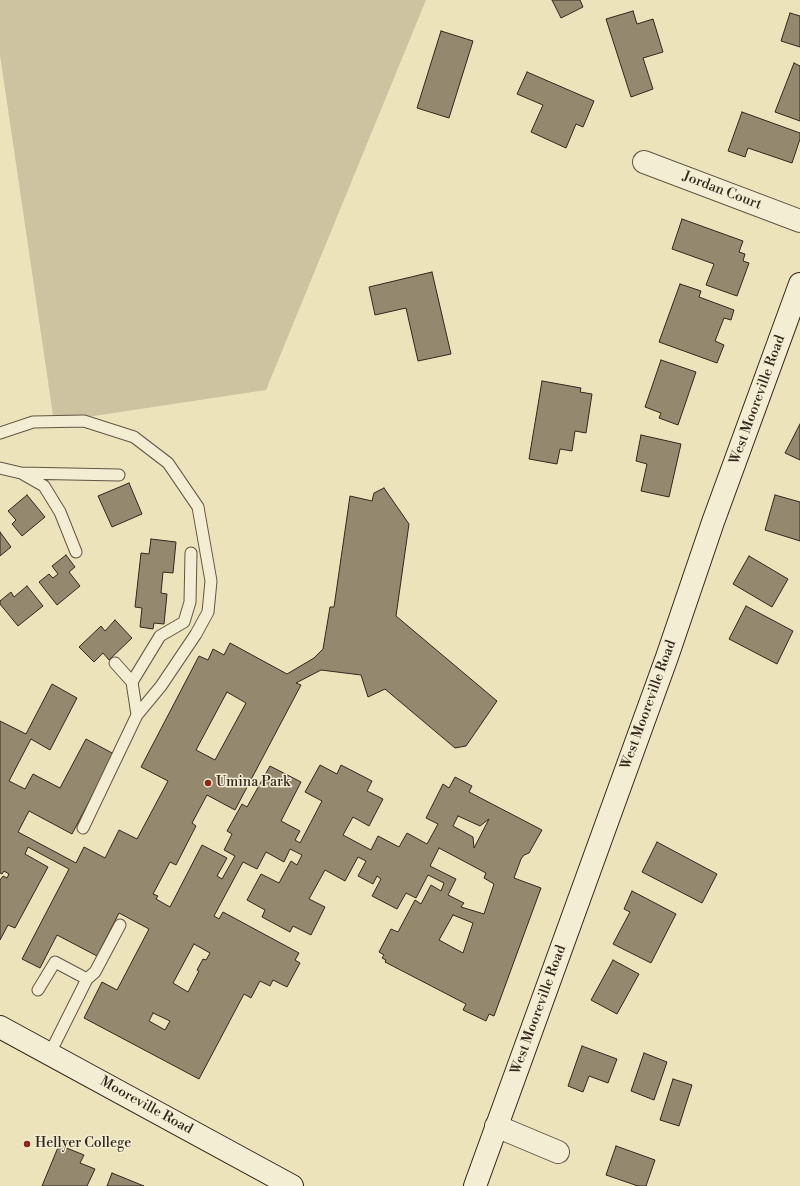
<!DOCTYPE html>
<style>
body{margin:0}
canvas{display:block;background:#ede3bb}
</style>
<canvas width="800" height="1186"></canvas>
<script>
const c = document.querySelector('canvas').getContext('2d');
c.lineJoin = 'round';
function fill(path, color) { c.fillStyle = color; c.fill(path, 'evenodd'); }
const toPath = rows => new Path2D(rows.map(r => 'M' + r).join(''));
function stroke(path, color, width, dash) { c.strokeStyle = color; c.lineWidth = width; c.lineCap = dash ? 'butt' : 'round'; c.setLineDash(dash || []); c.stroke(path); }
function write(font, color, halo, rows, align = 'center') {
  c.font = font + ' "Libre Bodoni",serif'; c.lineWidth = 3; c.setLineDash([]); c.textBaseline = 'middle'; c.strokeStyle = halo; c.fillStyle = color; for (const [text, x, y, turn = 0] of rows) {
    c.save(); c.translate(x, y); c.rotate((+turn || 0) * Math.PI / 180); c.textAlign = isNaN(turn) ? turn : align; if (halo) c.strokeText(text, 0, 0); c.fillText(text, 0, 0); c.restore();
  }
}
fill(toPath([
 [0,0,426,0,266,390,54,422,0,55]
]), '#cdc3a0');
const building = toPath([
 [552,0,580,0,583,7,561,18,552,0],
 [633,11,637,24,653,19,663,52,643,58,653,89,631,97,606,19,633,11],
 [790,13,800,16,800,47,781,41,790,13],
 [441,31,473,41,449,118,417,108,441,31],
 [794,63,800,66,800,121,775,112,794,63],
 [527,72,594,101,583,127,576,124,566,148,531,132,543,105,517,94,527,72],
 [742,112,800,133,800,139,792,163,748,148,745,157,728,151,742,112],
 [682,219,743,241,739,252,745,254,743,261,749,263,737,296,706,285,714,264,672,249,682,219],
 [432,272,451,354,418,361,406,308,375,315,369,287,432,272],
 [680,284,701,291,699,297,734,310,731,320,724,318,715,341,724,345,717,363,659,342,680,284],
 [661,360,696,372,678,425,659,418,661,413,645,407,661,360],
 [542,381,581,388,580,392,592,394,586,433,575,431,572,451,560,449,557,464,529,459,542,381],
 [800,424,800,460,785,453,800,424],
 [641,435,681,444,669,497,641,491,647,464,636,461,641,435],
 [129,483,142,514,112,527,98,496,129,483],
 [384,488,409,524,396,616,497,701,466,746,455,748,385,689,368,697,361,675,321,670,296,683,301,685,235,810,207,795,192,823,196,826,176,865,170,862,153,894,158,896,156,899,170,907,202,845,227,858,217,876,222,879,235,856,224,850,232,834,227,831,242,804,247,807,270,766,301,782,281,821,300,831,295,840,300,843,322,801,305,792,320,765,337,774,341,765,372,781,367,791,383,799,369,826,353,817,343,835,371,850,378,836,399,847,407,833,427,844,438,824,426,818,443,784,449,788,455,777,472,786,469,792,542,830,529,853,524,855,521,859,514,878,541,888,494,1016,489,1014,486,1021,463,1010,466,1004,385,962,386,960,382,958,384,955,379,952,391,929,398,932,415,900,421,904,431,885,441,891,444,883,428,875,416,898,406,893,397,909,372,896,381,879,377,876,373,884,358,876,366,861,358,857,345,881,325,870,309,899,325,907,311,935,293,926,290,932,262,917,265,910,247,900,261,874,279,883,291,861,297,865,302,855,290,849,284,862,266,852,257,869,243,862,214,916,219,919,223,912,299,953,295,960,300,963,287,987,273,980,270,986,260,981,251,998,244,994,199,1079,84,1018,102,982,117,990,149,929,119,913,97,956,57,935,40,968,22,959,69,869,28,847,25,854,48,867,15,928,8,925,0,940,0,880,3,876,7,878,9,874,4,871,2,874,0,873,0,721,26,734,52,684,77,698,50,750,31,739,9,781,25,789,33,774,60,788,86,739,114,754,72,834,29,811,18,832,76,863,84,847,105,858,119,830,137,839,168,781,141,767,199,656,208,660,213,649,224,655,230,643,287,674,314,658,323,649,330,607,334,607,350,496,372,501,374,493,384,488],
 [227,692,246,703,215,760,196,750,227,692],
 [458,816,480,826,489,819,474,848,473,837,453,826,458,816],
 [439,848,486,873,484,878,494,884,484,914,461,907,464,903,448,895,456,879,430,866,439,848],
 [453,915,473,923,463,953,439,940,453,915],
 [194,944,210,953,206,960,203,959,197,970,199,971,188,992,173,983,194,944],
 [153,1013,170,1021,165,1030,149,1021,153,1013],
 [27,495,45,517,22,536,12,524,16,520,8,511,27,495],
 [775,495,800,502,800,541,765,530,775,495],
 [0,532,11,547,0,556,0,532],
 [151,539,176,542,173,573,163,572,161,593,167,594,164,624,154,623,153,629,140,627,142,608,135,607,141,553,149,554,151,539],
 [66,555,75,567,69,572,80,586,57,605,39,582,49,574,53,578,58,574,52,566,66,555],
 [749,556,788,579,772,607,733,584,749,556],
 [27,586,43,606,18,626,0,604,0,601,11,592,14,597,27,586],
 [746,606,793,631,777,664,729,639,746,606],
 [115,620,132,638,109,660,103,653,94,662,79,647,101,626,105,631,115,620],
 [657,842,717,874,702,903,642,872,657,842],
 [632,891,676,914,651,963,613,944,630,912,624,909,632,891],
 [613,960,639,974,617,1014,591,1000,613,960],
 [582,1046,617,1059,608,1083,589,1076,583,1092,568,1086,582,1046],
 [644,1053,667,1062,654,1100,631,1091,644,1053],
 [673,1079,692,1085,679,1126,660,1120,673,1079],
 [59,1145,84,1155,80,1163,95,1169,87,1186,42,1186,59,1145],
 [616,1146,655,1160,646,1186,638,1186,606,1175,616,1146],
 [112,1173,144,1186,107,1186,112,1173]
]);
fill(building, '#94896f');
stroke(building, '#33271c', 1);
const service = toPath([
 [0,433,33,422,84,421,134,437,168,463,198,507,211,581,208,612,196,634,161,686,137,715,83,828],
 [0,468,21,473,119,475],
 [23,474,44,486,60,512,76,552],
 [115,663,132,682,137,715],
 [132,682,160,636,184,622,190,602,191,553],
 [38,990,55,962,87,979],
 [50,1053,87,979,95,972,120,925]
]);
const minor = toPath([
 [644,162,800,221],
 [496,1126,558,1152]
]);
const secondary = toPath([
 [0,1027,292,1186],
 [475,1186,667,657,713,522,800,284]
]);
stroke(service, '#625644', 13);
stroke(minor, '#625644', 24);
stroke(secondary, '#33271c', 24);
stroke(service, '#f3edd3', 11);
stroke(minor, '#f3edd3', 22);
stroke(secondary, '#f3edd3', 22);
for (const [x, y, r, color] of [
 [208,783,4,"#8f2418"],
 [27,1144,4,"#8f2418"]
]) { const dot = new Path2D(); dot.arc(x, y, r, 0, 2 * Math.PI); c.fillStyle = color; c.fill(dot); stroke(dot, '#f3edd3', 1.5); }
write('14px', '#33271c', '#f3edd3', [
 ["Jordan Court",722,191,21],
 ["West Mooreville Road",758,400,-70],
 ["West Mooreville Road",649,705,-70],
 ["West Mooreville Road",539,1010,-70],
 ["Mooreville Road",146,1106,29]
]);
write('14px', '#33271c', '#f3edd3', [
 ["Umina Park",216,783],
 ["Hellyer College",35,1144]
], 'left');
</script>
